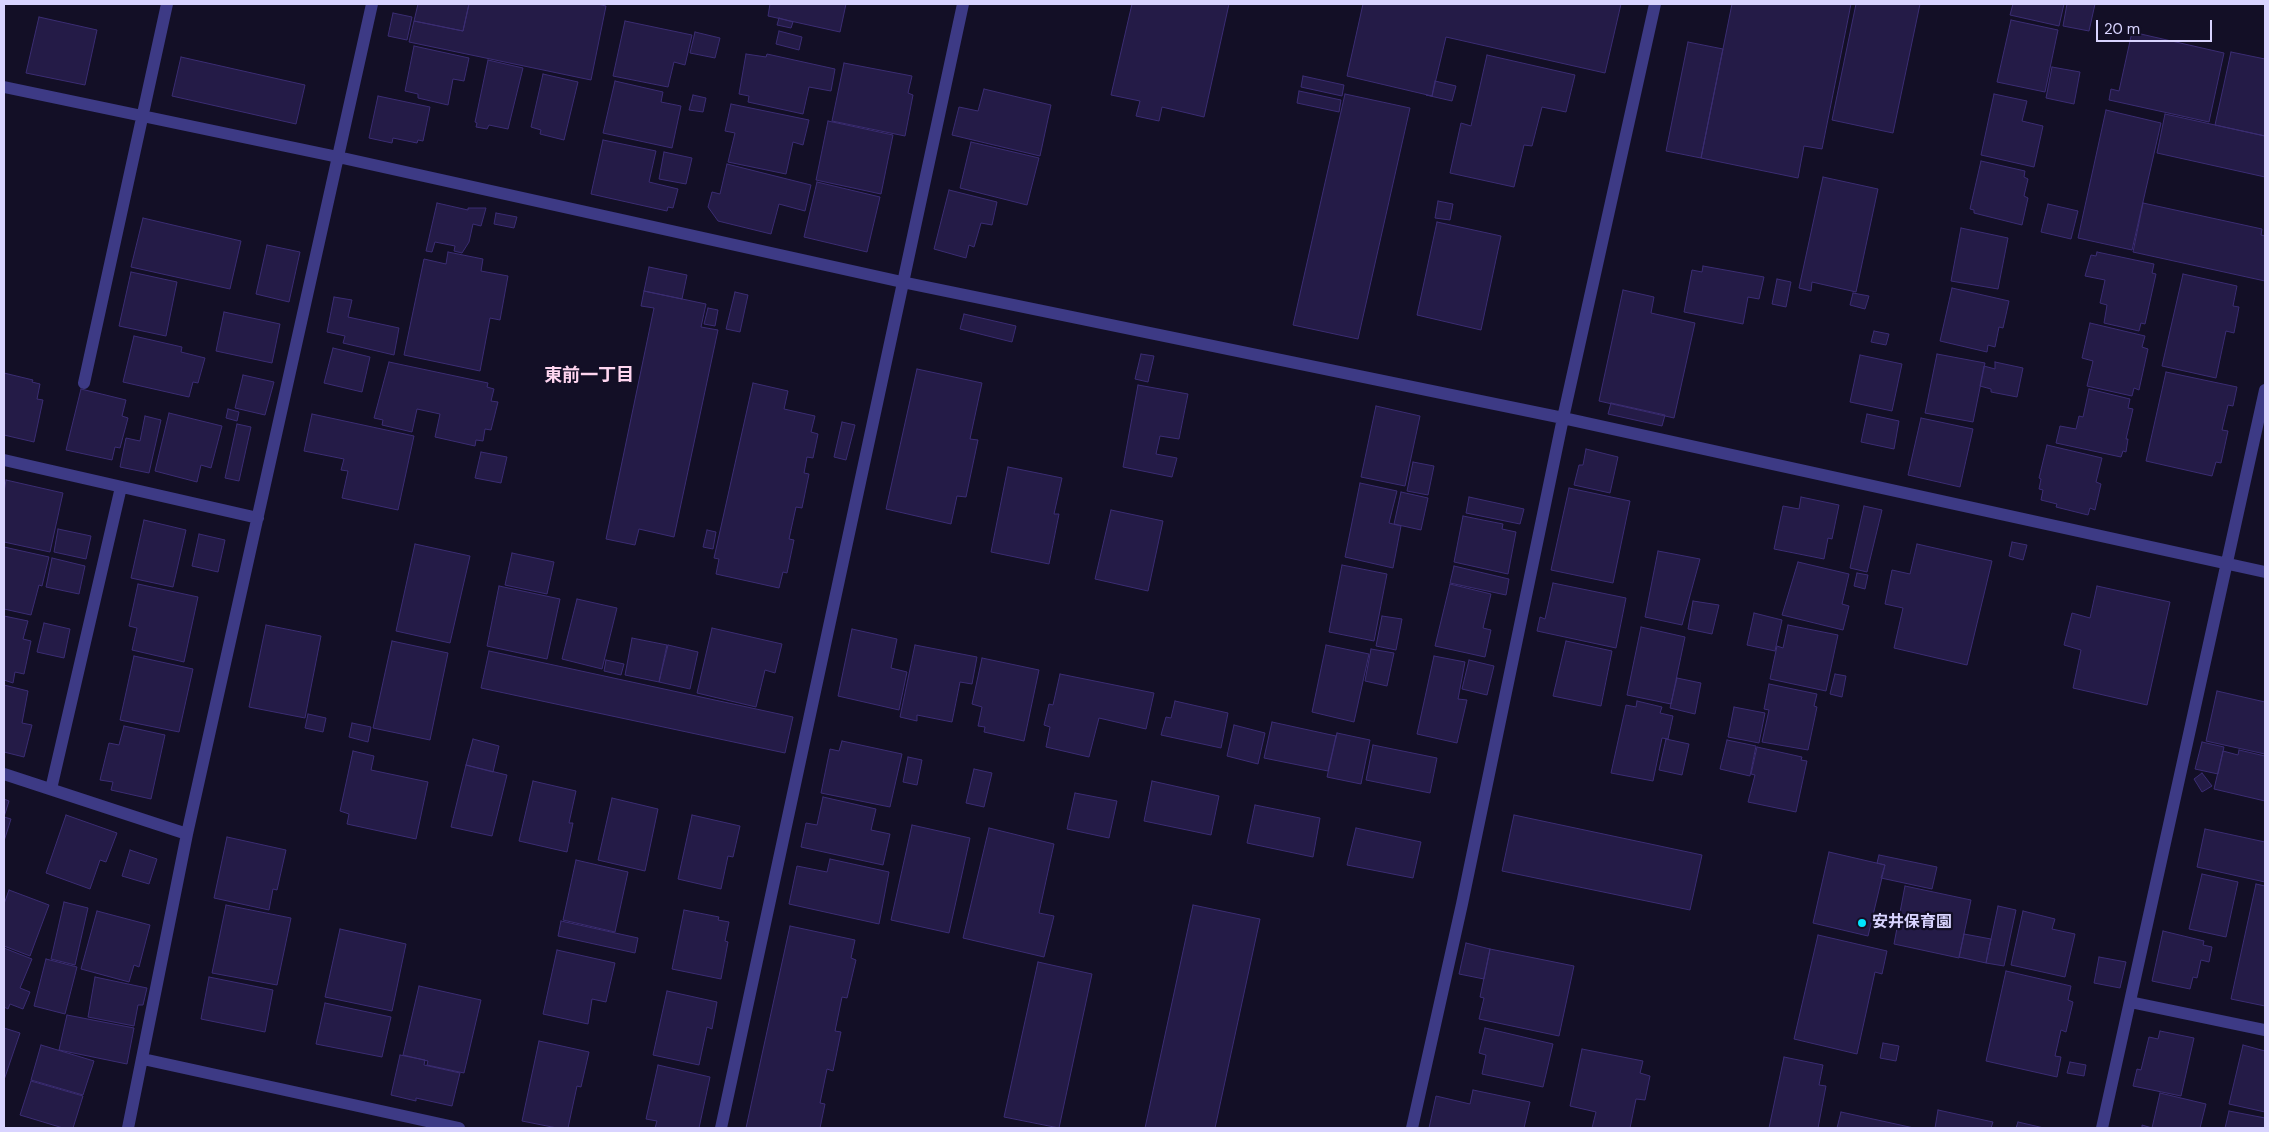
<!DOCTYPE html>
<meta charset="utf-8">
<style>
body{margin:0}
#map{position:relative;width:2269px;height:1132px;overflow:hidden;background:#130f26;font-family:"DM Sans",sans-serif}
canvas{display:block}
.frame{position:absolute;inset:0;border:5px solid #d9d4ff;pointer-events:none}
.scale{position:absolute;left:2096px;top:20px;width:116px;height:22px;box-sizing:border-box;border:2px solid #d9d4ff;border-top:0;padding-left:6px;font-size:15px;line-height:18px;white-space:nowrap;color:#d9d4ff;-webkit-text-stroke:4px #130f26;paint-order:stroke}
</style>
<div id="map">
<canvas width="2269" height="1132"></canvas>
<div class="frame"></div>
<div class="scale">20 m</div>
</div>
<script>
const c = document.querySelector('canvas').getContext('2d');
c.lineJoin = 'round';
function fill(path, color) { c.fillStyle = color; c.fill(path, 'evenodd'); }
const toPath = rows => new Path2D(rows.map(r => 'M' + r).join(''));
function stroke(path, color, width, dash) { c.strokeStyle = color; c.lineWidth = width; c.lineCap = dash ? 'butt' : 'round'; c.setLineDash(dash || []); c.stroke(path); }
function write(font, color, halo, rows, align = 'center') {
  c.font = font + ' "DM Sans","Noto Sans JP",sans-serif'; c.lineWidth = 4.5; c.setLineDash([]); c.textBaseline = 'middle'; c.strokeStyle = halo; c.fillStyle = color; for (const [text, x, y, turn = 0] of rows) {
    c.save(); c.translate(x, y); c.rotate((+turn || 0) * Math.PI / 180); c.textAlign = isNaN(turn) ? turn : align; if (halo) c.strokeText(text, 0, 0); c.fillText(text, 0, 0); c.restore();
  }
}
const building = toPath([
 [418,4,469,4,463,31,414,21,418,4],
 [469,4,597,4,606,6,591,80,409,42,414,21,463,31,469,4],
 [770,4,846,4,840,32,768,16,770,4],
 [1132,4,1229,4,1204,117,1162,107,1159,121,1136,116,1140,101,1111,95,1132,4],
 [1363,4,1621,4,1605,73,1446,37,1432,96,1347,76,1363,4],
 [1732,4,1851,4,1822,149,1804,146,1798,178,1701,158,1732,4],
 [1856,4,1920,4,1893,133,1832,120,1856,4],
 [2013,4,2064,4,2059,26,2010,15,2013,4],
 [2067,4,2095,4,2089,31,2063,26,2067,4],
 [393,13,412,17,407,40,388,36,393,13],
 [39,17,97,30,85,85,26,73,39,17],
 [779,18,793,22,791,28,777,25,779,18],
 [2011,20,2058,30,2045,92,1997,82,2011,20],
 [625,21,692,35,685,65,674,62,668,87,613,76,625,21],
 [779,31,802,37,799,50,776,44,779,31],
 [695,32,720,38,715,58,690,53,695,32],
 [2132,32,2224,53,2209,122,2109,100,2111,89,2119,91,2132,32],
 [1688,42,1723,49,1701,158,1666,151,1688,42],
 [414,46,469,58,464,81,453,79,448,105,418,98,418,94,405,91,414,46],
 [2231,52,2265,59,2265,136,2215,125,2231,52],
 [746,54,766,57,767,54,835,69,831,91,809,87,803,114,748,102,749,96,739,94,746,54],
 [1487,55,1575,75,1566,112,1542,107,1532,146,1524,145,1514,187,1450,173,1461,123,1471,126,1487,55],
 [181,57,305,85,296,124,172,96,181,57],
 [488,60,523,68,508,129,489,125,487,129,476,127,477,123,475,122,488,60],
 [844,63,912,76,908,93,913,95,905,136,832,121,844,63],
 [2052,67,2080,72,2074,104,2046,98,2052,67],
 [543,74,578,82,564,140,540,134,541,130,531,127,543,74],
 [1303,76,1344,85,1342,96,1301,87,1303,76],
 [615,81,663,92,661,102,681,106,672,148,603,133,615,81],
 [1435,81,1456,86,1452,101,1426,95,1432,96,1435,81],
 [984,89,1051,105,1040,156,952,135,959,107,978,111,984,89],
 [1299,91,1341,100,1339,112,1297,103,1299,91],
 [1345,94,1410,108,1358,339,1293,325,1345,94],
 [1994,94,2027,101,2022,121,2043,126,2034,167,1981,155,1994,94],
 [693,95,706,98,703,112,689,110,693,95],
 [378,96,430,107,423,141,418,140,417,143,393,138,392,143,369,138,378,96],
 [731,104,809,120,803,145,793,142,786,174,728,162,735,133,725,131,731,104],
 [2106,110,2161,123,2132,250,2078,238,2106,110],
 [2165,114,2265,136,2265,177,2157,153,2165,114],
 [828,121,893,135,881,194,816,180,828,121],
 [603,140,656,151,649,182,678,189,673,208,668,207,667,211,591,194,603,140],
 [971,142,1039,158,1027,205,960,188,971,142],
 [664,152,692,158,686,184,659,179,664,152],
 [1981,161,2025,171,2024,177,2028,179,2024,196,2028,198,2022,225,1974,213,1974,210,1970,209,1981,161],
 [727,164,811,185,805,211,779,204,771,234,718,221,708,207,712,192,720,194,727,164],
 [1823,177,1878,189,1856,292,1812,282,1811,291,1799,288,1823,177],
 [817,182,880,197,867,252,804,237,817,182],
 [949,190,997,202,992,225,981,223,974,247,969,245,966,258,934,249,949,190],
 [1438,201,1453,204,1450,220,1435,218,1438,201],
 [437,203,468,210,468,208,486,208,481,226,473,224,469,242,462,253,454,251,455,246,435,242,432,252,426,251,437,203],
 [2143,203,2262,229,2261,235,2265,236,2265,281,2133,252,2143,203],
 [2048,204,2078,211,2071,239,2041,232,2048,204],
 [496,213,517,217,514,228,494,224,496,213],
 [143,218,241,241,230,289,131,267,143,218],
 [1437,222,1501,236,1481,330,1417,315,1437,222],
 [1961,228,2008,238,1998,289,1951,281,1961,228],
 [267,245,300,252,289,302,256,294,267,245],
 [448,252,483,259,481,271,508,276,500,320,490,318,480,371,404,355,424,259,446,264,448,252],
 [2097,252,2154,264,2152,273,2156,274,2145,324,2141,323,2139,331,2104,323,2107,305,2100,303,2105,280,2085,276,2091,255,2096,256,2097,252],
 [1703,266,1764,277,1759,299,1748,297,1743,324,1684,312,1692,270,1702,272,1703,266],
 [649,267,687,275,682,299,644,291,649,267],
 [131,272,177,282,166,336,119,326,131,272],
 [2183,274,2237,286,2233,306,2239,307,2234,333,2226,331,2216,378,2162,366,2183,274],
 [1777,279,1791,282,1786,307,1772,304,1777,279],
 [1952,288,2009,301,2003,328,1999,327,1995,347,1988,345,1987,352,1940,341,1952,288],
 [1623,290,1654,297,1651,313,1695,323,1674,418,1599,401,1623,290],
 [644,291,706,304,701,327,718,330,674,537,639,529,635,545,606,539,654,308,641,306,644,291],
 [735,292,748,295,740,332,726,329,735,292],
 [1853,293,1869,296,1865,309,1850,305,1853,293],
 [334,297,352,300,348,317,399,328,394,355,343,343,345,336,327,332,334,297],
 [708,308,718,310,715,326,704,324,708,308],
 [224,312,280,324,272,363,216,351,224,312],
 [964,314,1016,326,1012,342,960,329,964,314],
 [2090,323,2145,336,2142,347,2148,349,2139,390,2134,388,2132,396,2087,386,2093,361,2082,358,2090,323],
 [1874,331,1889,334,1886,345,1871,342,1874,331],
 [134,336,182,347,181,352,205,358,198,383,193,382,189,397,123,382,134,336],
 [333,348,370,357,362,392,324,383,333,348],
 [1141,354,1154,356,1148,382,1135,379,1141,354],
 [1937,354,1985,363,1973,422,1925,413,1937,354],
 [1860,355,1902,364,1892,411,1850,402,1860,355],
 [389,362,488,383,487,387,494,389,491,401,498,402,491,430,485,429,483,441,476,440,475,446,435,437,440,414,417,409,412,432,382,425,383,420,374,418,389,362],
 [1995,362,2023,368,2017,397,1991,392,1991,389,1980,386,1984,366,1995,369,1995,362],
 [917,369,982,383,970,439,978,440,966,497,957,496,951,524,886,509,917,369],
 [2166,372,2237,387,2233,406,2228,405,2222,430,2228,431,2221,463,2216,462,2212,476,2146,461,2166,372],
 [4,373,33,380,32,382,40,384,37,399,43,400,34,442,4,435,4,373],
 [243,375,274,382,265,415,235,408,243,375],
 [753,383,788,391,784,409,815,416,811,432,818,434,813,458,807,457,804,473,809,474,802,508,796,507,789,539,794,540,787,573,783,572,779,588,716,574,719,559,714,558,753,383],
 [1138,385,1188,394,1179,439,1160,436,1156,454,1177,458,1172,477,1123,467,1138,385],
 [81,389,126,400,122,416,128,418,120,448,115,447,112,460,66,450,81,389],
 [2089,389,2130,399,2128,408,2133,409,2126,439,2128,439,2126,452,2123,451,2121,457,2056,443,2060,426,2076,429,2079,416,2083,417,2089,389],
 [1611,403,1665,415,1662,426,1608,414,1611,403],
 [1376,406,1420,416,1405,486,1361,477,1376,406],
 [228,409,239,412,237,421,226,418,228,409],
 [169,413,222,426,211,468,201,465,197,482,155,471,169,413],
 [312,414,414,436,398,510,342,498,348,471,341,470,344,459,304,451,312,414],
 [1867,414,1899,421,1894,449,1861,442,1867,414],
 [145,416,161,420,149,473,120,467,126,438,140,441,145,416],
 [1921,418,1973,429,1960,487,1908,475,1921,418],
 [842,422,855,425,846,460,834,457,842,422],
 [237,424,251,427,239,481,225,478,237,424],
 [2047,445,2102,458,2096,482,2101,484,2095,510,2090,508,2088,515,2056,507,2057,504,2041,500,2043,490,2039,489,2041,479,2039,478,2047,445],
 [1586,449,1618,457,1610,493,1574,485,1579,465,1583,465,1586,449],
 [481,452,507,457,501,483,475,478,481,452],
 [1413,462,1434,466,1428,495,1407,491,1413,462],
 [1008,467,1062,478,1054,514,1059,514,1049,564,991,552,1008,467],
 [6,480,63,493,50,552,4,542,4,492,6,480],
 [1360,483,1397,491,1389,523,1401,526,1393,568,1345,557,1360,483],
 [1569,488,1630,501,1613,583,1551,570,1569,488],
 [1401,492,1428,498,1421,530,1394,524,1401,492],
 [1469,497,1524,509,1520,524,1466,513,1469,497],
 [1801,497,1839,505,1832,539,1828,538,1824,559,1774,549,1783,506,1799,509,1801,497],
 [1864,506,1882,510,1867,572,1850,568,1864,506],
 [1111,510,1163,521,1148,591,1095,579,1111,510],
 [1463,516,1503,524,1502,529,1516,532,1508,574,1454,562,1463,516],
 [144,520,186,530,173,587,131,578,144,520],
 [58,529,91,536,86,559,54,552,58,529],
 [707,530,716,532,713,549,703,547,707,530],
 [199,534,225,540,218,572,192,566,199,534],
 [2012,542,2027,545,2023,560,2009,556,2012,542],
 [415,544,470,556,450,643,396,631,415,544],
 [1917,544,1992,561,1967,665,1894,648,1903,608,1885,604,1892,570,1910,574,1917,544],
 [4,547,49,557,42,586,39,585,31,615,4,609,4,547],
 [1658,551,1700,559,1682,625,1645,617,1658,551],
 [512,553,554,562,547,594,505,585,512,553],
 [52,558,85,566,79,594,46,587,52,558],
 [1798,562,1849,574,1842,604,1849,606,1843,630,1782,615,1798,562],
 [1342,565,1387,574,1374,641,1329,632,1342,565],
 [1454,566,1509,579,1506,595,1450,583,1454,566],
 [1857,573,1868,575,1865,589,1854,586,1857,573],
 [1553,583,1626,598,1616,648,1537,631,1540,617,1545,619,1553,583],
 [138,584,198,597,184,662,132,650,137,628,129,626,138,584],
 [1450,584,1491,594,1483,628,1491,630,1485,657,1435,646,1450,584],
 [499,586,560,599,547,659,487,646,499,586],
 [2097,586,2170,602,2147,705,2073,688,2081,650,2064,645,2072,613,2090,618,2097,586],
 [577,599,617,608,602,669,562,659,577,599],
 [1693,601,1719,605,1712,634,1688,629,1693,601],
 [1754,613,1782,620,1775,651,1747,645,1754,613],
 [4,616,28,621,23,639,31,641,24,674,15,672,13,683,4,680,4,616],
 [1382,616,1402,619,1396,650,1376,646,1382,616],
 [44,623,70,629,64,658,37,652,44,623],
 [266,625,321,636,305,718,249,707,266,625],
 [1788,625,1838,635,1826,691,1770,679,1777,646,1783,648,1788,625],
 [1641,627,1685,637,1671,704,1627,695,1641,627],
 [712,628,782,644,775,673,765,670,756,707,697,693,712,628],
 [852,629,897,639,891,668,907,672,899,710,838,696,852,629],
 [632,638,667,645,659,682,625,675,632,638],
 [392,641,448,653,430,740,373,728,392,641],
 [1566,641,1612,651,1601,706,1553,696,1566,641],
 [668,645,698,652,690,689,659,682,668,645],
 [915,645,977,657,972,684,960,682,952,722,917,715,917,721,900,717,915,645],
 [1326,645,1369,654,1354,722,1312,712,1326,645],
 [1371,649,1394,653,1387,686,1365,681,1371,649],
 [489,651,793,717,785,753,481,688,489,651],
 [134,656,193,669,179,732,120,720,134,656],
 [1434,656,1465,662,1458,699,1467,700,1457,743,1417,734,1434,656],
 [982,658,1039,670,1024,741,984,732,985,727,978,726,982,707,972,704,982,658],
 [606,660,624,664,621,675,604,671,606,660],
 [1469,660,1494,666,1487,695,1462,689,1469,660],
 [1060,674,1154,693,1146,729,1099,718,1089,757,1046,747,1050,727,1044,725,1049,704,1053,705,1060,674],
 [1835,674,1846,676,1842,697,1830,694,1835,674],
 [1677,678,1701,683,1695,714,1670,708,1677,678],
 [1769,684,1817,694,1814,706,1817,707,1808,750,1762,742,1769,710,1764,709,1769,684],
 [4,685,28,691,22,723,32,725,24,757,4,752,4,685],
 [2217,691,2265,702,2265,754,2206,741,2217,691],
 [1175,701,1228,713,1221,748,1161,735,1166,717,1171,718,1175,701],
 [1637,701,1662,707,1660,713,1673,716,1668,739,1662,738,1653,781,1611,773,1626,705,1636,707,1637,701],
 [1734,707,1765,713,1759,743,1728,737,1734,707],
 [308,714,326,718,323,732,305,728,308,714],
 [1272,722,1336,736,1328,771,1264,758,1272,722],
 [352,723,371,727,368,742,349,737,352,723],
 [1234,725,1265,733,1258,764,1227,756,1234,725],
 [124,726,165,735,151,799,111,790,113,782,100,780,109,743,119,745,124,726],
 [1337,733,1370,740,1361,784,1327,777,1337,733],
 [473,739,499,746,493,772,466,765,473,739],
 [1666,739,1689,744,1682,775,1659,770,1666,739],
 [1727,740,1756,746,1750,776,1720,769,1727,740],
 [842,741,902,754,890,807,821,793,830,749,839,751,842,741],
 [2202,742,2224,747,2218,774,2195,769,2202,742],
 [1373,745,1437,758,1430,793,1366,780,1373,745],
 [1757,747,1802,757,1801,760,1807,761,1796,812,1748,802,1755,775,1751,774,1757,747],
 [2239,750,2265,756,2265,801,2214,789,2223,751,2238,755,2239,750],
 [353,751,374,756,371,770,428,782,416,839,347,824,349,814,340,811,353,751],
 [908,757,922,760,917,785,903,782,908,757],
 [466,765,507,775,492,836,451,827,466,765],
 [974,769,992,773,984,807,966,803,974,769],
 [2202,773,2212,786,2202,792,2194,779,2202,773],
 [533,781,576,791,569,823,573,823,567,852,519,841,533,781],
 [1152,781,1219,796,1211,835,1144,821,1152,781],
 [1075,793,1117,801,1109,838,1067,829,1075,793],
 [823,797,876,809,871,830,890,834,883,865,801,847,806,823,817,825,823,797],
 [612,798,658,809,645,871,598,860,612,798],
 [4,799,9,801,4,817,11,819,4,841,4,799],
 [1255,805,1320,818,1313,857,1247,843,1255,805],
 [66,815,117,833,106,862,100,860,90,889,46,873,66,815],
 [692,815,740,826,733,857,728,856,721,889,678,879,692,815],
 [1514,815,1702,855,1690,910,1502,871,1514,815],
 [912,825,970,838,949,933,891,920,912,825],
 [989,828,1054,844,1039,913,1054,916,1044,957,963,938,989,828],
 [1356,828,1421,842,1413,878,1347,865,1356,828],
 [2205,829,2265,842,2265,882,2197,867,2205,829],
 [227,837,286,850,277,890,273,889,269,910,214,898,227,837],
 [130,850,157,859,149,884,122,876,130,850],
 [1829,852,1885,865,1868,936,1813,923,1829,852],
 [1879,855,1937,867,1932,889,1881,878,1885,865,1877,863,1879,855],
 [830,859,889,872,879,924,789,904,797,866,827,872,830,859],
 [576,860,628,872,615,932,563,920,576,860],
 [2202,874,2238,882,2226,937,2189,929,2202,874],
 [2256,884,2265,886,2265,1006,2231,999,2256,884],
 [1905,886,1971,900,1959,958,1894,944,1905,886],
 [9,890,49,905,30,956,4,946,4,904,9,890],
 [64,902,88,908,75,965,51,959,64,902],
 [226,905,291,918,277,985,212,973,226,905],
 [1193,905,1260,919,1215,1128,1145,1128,1193,905],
 [1998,906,2016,910,2004,966,1986,963,1998,906],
 [684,910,719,917,718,920,729,922,725,941,728,942,721,979,672,969,684,910],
 [97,911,150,925,139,967,134,965,129,982,81,969,97,911],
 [2023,911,2055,919,2052,929,2075,934,2065,977,2011,965,2023,911],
 [561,921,638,938,635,953,558,936,561,921],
 [790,926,855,940,851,958,856,960,847,998,842,997,835,1031,841,1032,833,1071,827,1069,820,1103,825,1104,820,1128,746,1128,790,926],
 [340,929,406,944,392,1011,325,997,340,929],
 [2163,931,2204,941,2203,945,2212,947,2209,962,2201,960,2197,978,2193,977,2190,989,2152,981,2163,931],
 [1964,934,1991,939,1986,963,1959,957,1964,934],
 [1818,935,1887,951,1882,974,1875,972,1857,1054,1794,1039,1818,935],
 [1466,943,1490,949,1484,979,1459,974,1466,943],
 [4,948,32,959,20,988,30,992,23,1009,10,1004,8,1009,4,1007,4,948],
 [1490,949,1574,966,1559,1036,1479,1019,1484,998,1480,997,1490,949],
 [557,950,615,963,606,1002,592,999,588,1024,543,1014,557,950],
 [2099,957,2126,962,2120,988,2094,983,2099,957],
 [46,959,77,967,65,1014,34,1006,46,959],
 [1038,962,1092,974,1059,1128,1004,1117,1038,962],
 [2006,971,2071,986,2068,1000,2073,1002,2066,1032,2061,1030,2055,1056,2061,1057,2057,1077,1986,1061,2006,971],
 [95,977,147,988,143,1005,138,1005,134,1026,88,1017,95,977],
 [209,977,273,990,265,1032,201,1019,209,977],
 [419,986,481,1000,464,1073,427,1065,428,1061,403,1055,419,986],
 [667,991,717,1002,712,1029,707,1027,699,1065,653,1055,667,991],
 [325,1003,391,1017,382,1057,316,1044,325,1003],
 [67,1015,134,1028,127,1064,59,1050,67,1015],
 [4,1028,20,1033,4,1080,4,1028],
 [1485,1028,1553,1044,1543,1087,1482,1074,1486,1055,1479,1053,1485,1028],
 [2160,1031,2194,1038,2181,1096,2133,1086,2137,1069,2141,1070,2149,1037,2158,1039,2160,1031],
 [539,1041,589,1052,581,1087,577,1086,568,1128,557,1128,522,1121,539,1041],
 [1883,1043,1899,1046,1896,1061,1880,1058,1883,1043],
 [41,1045,94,1061,83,1095,31,1080,41,1045],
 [2243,1045,2265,1051,2265,1112,2229,1104,2243,1045],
 [1582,1049,1643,1061,1640,1073,1650,1076,1645,1100,1636,1099,1630,1128,1592,1128,1596,1112,1570,1106,1582,1049],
 [400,1055,425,1060,424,1065,460,1073,452,1106,416,1098,416,1101,391,1095,400,1055],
 [1784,1057,1823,1065,1819,1085,1826,1086,1818,1128,1769,1128,1784,1057],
 [2070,1062,2086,1065,2084,1076,2067,1073,2070,1062],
 [658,1065,710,1077,699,1128,655,1128,657,1121,646,1119,658,1065],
 [31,1081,83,1096,73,1128,63,1128,20,1115,31,1081],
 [1473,1090,1530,1102,1524,1128,1429,1128,1436,1096,1470,1104,1473,1090],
 [2160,1093,2206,1104,2200,1128,2142,1128,2142,1125,2152,1128,2160,1093],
 [1938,1110,1993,1122,1991,1128,1935,1128,1938,1110],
 [2229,1111,2265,1118,2265,1128,2225,1128,2229,1111],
 [1841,1112,1914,1128,1837,1128,1841,1112],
 [2018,1122,2044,1128,2016,1128,2018,1122]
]);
fill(building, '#241b47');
stroke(building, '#3b2d73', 1);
stroke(toPath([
 [4,87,338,157,902,282,1563,418,2265,572],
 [84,383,167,4],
 [4,460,258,518],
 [4,774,187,834],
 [51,789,121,487],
 [2130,1002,2265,1030],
 [143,1059,459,1128],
 [128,1128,187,834,372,4],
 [721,1128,963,4],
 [1412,1128,1462,904,1563,418,1655,4],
 [2102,1128,2265,390]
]), '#3d3a85', 12);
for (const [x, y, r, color] of [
 [1862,923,5,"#00e5ff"]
]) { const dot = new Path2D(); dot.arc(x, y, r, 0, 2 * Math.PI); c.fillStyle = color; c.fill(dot); stroke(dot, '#130f26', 2); }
write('bold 16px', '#d9d4ff', '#130f26', [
 ["安井保育園",1872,923]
], 'left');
write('bold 18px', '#ffd6f0', '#130f26', [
 ["東前一丁目",589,376]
]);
</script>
